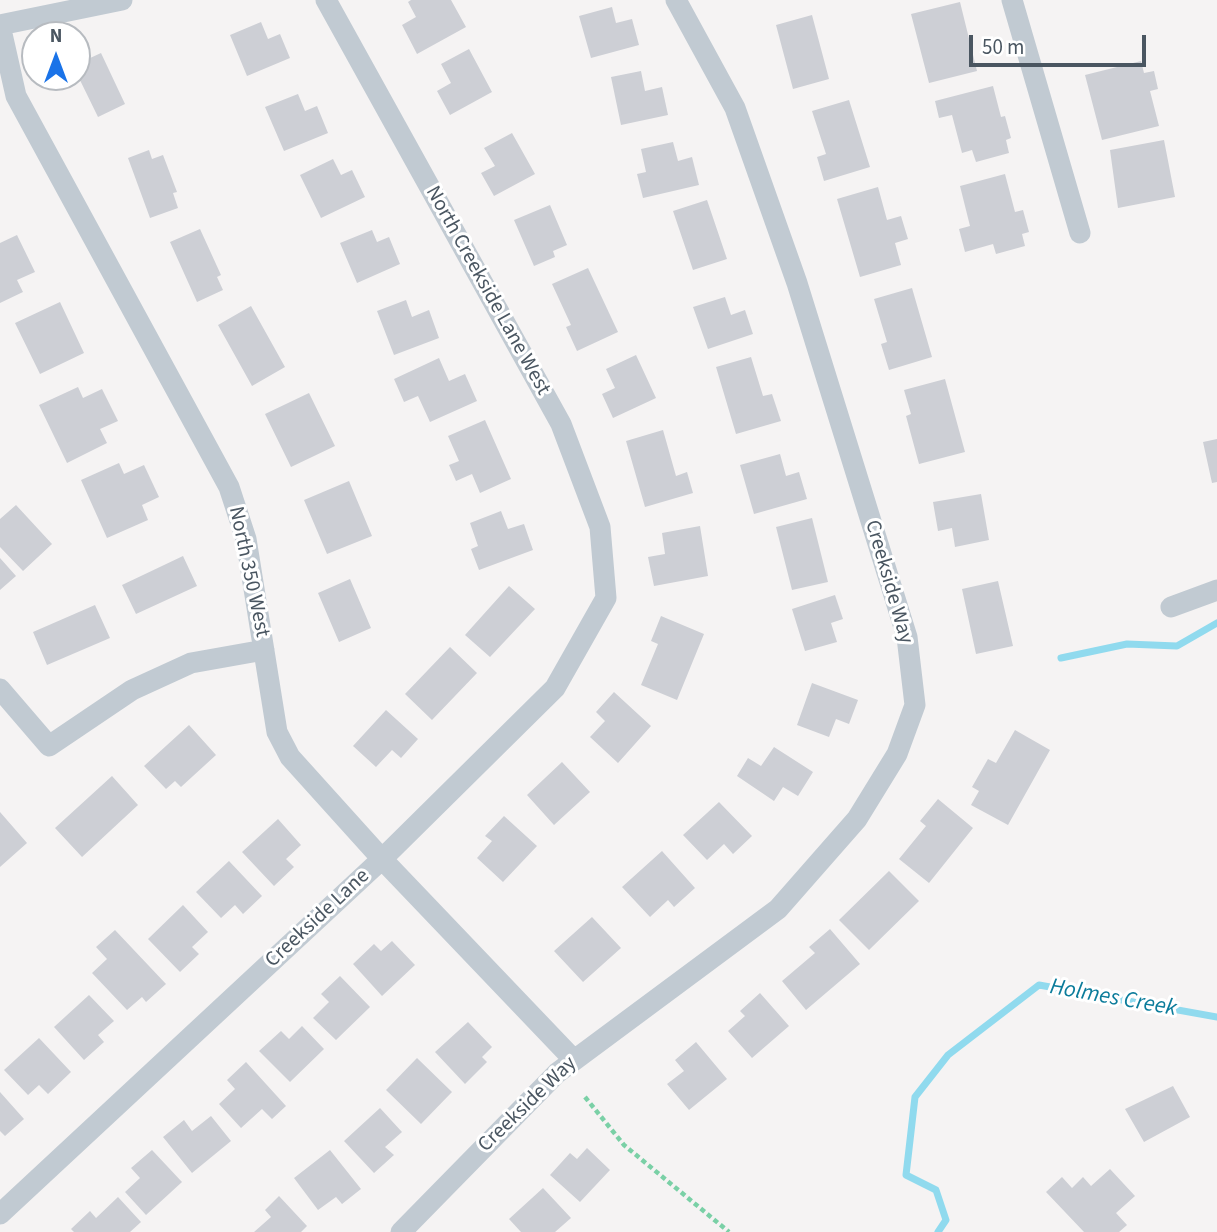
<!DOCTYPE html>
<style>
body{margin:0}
#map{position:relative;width:1217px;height:1232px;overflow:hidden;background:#f5f3f3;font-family:"Source Sans 3",sans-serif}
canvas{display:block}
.north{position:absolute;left:21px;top:21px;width:70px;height:70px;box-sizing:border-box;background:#fff;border:2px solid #b7bbc0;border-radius:50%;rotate:0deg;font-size:19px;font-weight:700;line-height:28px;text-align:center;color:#4a5661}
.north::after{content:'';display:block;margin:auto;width:24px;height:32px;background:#1a73e8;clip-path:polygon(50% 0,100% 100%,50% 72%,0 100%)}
.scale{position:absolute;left:969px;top:35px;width:177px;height:32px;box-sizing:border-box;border:4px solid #4a5661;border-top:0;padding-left:9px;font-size:21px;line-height:24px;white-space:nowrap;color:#4a5661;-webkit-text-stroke:5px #fff;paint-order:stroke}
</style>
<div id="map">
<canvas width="1217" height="1232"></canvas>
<div class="north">N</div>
<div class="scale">50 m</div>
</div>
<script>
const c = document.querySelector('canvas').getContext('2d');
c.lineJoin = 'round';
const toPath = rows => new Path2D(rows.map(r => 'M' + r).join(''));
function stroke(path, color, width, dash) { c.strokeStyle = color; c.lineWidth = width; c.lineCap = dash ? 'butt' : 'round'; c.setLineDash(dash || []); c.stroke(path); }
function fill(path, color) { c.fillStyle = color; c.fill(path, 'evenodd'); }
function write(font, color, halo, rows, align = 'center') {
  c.font = font + ' "Source Sans 3",sans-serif'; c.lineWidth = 6; c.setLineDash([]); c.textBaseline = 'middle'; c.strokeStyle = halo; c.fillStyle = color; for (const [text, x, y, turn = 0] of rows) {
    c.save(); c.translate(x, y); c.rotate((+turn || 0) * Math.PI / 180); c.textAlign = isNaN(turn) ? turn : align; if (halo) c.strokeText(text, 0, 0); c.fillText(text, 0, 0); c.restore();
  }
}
stroke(toPath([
 [1061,658,1127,644,1177,646,1217,623],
 [938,1232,946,1220,936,1190,906,1175,915,1097,948,1055,1039,985,1217,1017]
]), '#90daee', 7);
fill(toPath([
 [411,0,451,0,466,27,417,54,402,25,416,17,408,2],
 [960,2,977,71,929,83,911,14],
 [612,7,616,23,632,19,639,45,591,58,579,16],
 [812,15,829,79,793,89,776,25],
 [261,22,268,39,280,34,290,58,247,76,230,35],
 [469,49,492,92,450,115,437,91,451,83,441,64],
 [101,53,125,104,98,117,77,74,77,64],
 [1141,61,1144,73,1154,71,1158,89,1150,91,1159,126,1102,140,1085,75],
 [641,71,645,91,662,87,668,115,621,125,611,77],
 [993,86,1001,117,1005,116,1011,138,1006,140,1009,153,976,162,972,150,962,153,952,115,939,118,935,101],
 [298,94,305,111,317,106,328,133,284,151,265,107],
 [849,100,870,167,824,181,817,157,826,154,812,111],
 [512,133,535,174,494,196,481,173,495,166,484,148],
 [1164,140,1175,197,1118,208,1110,150],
 [673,142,678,161,692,157,699,185,643,198,637,174,646,172,641,149],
 [149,150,152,159,163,155,177,192,173,193,178,208,150,218,128,158],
 [333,159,341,175,352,170,365,197,321,218,300,175],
 [1005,174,1015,212,1023,210,1029,232,1022,234,1025,246,996,254,993,244,965,252,959,229,970,226,960,186],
 [878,187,887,220,901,216,908,239,895,243,901,265,860,277,837,199],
 [707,200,727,259,693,270,673,211],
 [550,205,567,245,553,251,555,257,534,266,514,220],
 [200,229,221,275,217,277,223,290,197,302,170,242],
 [372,230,377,242,389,237,400,264,357,283,340,243],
 [17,235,35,272,17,280,23,292,0,303,0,243],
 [588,268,618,332,577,351,566,327,571,325,552,284],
 [912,288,932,357,889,370,881,344,887,342,874,299],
 [725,297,731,315,745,310,753,334,708,349,693,307],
 [406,300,412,317,429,310,439,338,394,355,377,311],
 [60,302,84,353,40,374,15,323],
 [251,306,285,367,252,386,218,325],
 [636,355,656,398,613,418,602,394,615,388,606,369],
 [751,357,763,396,772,394,781,421,736,434,716,367],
 [439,358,449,381,465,374,477,401,430,422,418,396,404,402,394,379],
 [945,379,965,452,919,464,906,416,911,414,904,390],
 [78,387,83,398,102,389,118,421,100,429,107,443,67,463,39,405],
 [309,393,335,446,291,467,265,414],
 [485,420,511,479,480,493,472,474,456,481,449,465,459,461,448,436],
 [663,430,676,476,687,472,693,493,645,507,626,441],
 [1217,439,1217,482,1212,483,1203,442],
 [780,454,786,476,799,472,807,499,754,514,740,465],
 [119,463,124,474,144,465,159,497,142,505,148,520,107,538,81,480],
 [349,481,372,536,327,554,304,500],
 [981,494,989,540,955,547,952,528,938,531,933,502],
 [16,505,52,544,23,571,0,547,0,519],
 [501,511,508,529,524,524,533,550,479,570,471,549,478,546,470,523],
 [812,518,828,582,792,590,776,527],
 [700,526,708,576,654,586,648,557,665,554,662,533],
 [183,556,197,586,136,614,122,585],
 [0,558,16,576,0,590],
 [350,579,371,628,339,642,318,593],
 [998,581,1013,646,976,654,962,589],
 [509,586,535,609,490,657,465,635],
 [835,595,843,619,831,623,837,642,805,651,792,609],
 [95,605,110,638,47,665,33,632],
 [661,616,704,634,677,700,641,685,658,644,651,641],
 [450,647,477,673,432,720,405,694],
 [812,683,858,700,849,724,836,719,829,737,797,725],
 [614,692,651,726,618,763,590,737,605,721,596,712],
 [386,710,418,739,401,758,392,750,376,767,353,746],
 [189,725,216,755,181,787,175,781,166,789,144,766],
 [1015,730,1050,750,1008,825,971,805,979,791,972,787,988,759,996,763],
 [774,747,813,772,798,796,783,787,774,801,737,776,748,758,761,766],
 [562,762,590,792,554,825,527,795],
 [112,776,138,805,82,857,55,828],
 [938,799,973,828,929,883,899,859,926,826,920,821],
 [719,802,752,836,733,854,724,844,707,860,683,835],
 [0,812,27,843,0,867],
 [504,816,537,846,503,882,477,858,492,841,485,836],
 [278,819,301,845,286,859,294,867,274,886,242,852],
 [662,851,695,888,674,907,668,900,650,917,622,887],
 [229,861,262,896,243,914,235,905,221,918,196,892],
 [889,871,919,901,869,950,839,920],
 [183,905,208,932,192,947,199,954,180,972,148,939],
 [592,917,621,948,583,982,554,951],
 [830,929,860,964,806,1010,782,981,815,953,809,947],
 [115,930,166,984,146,1002,142,997,127,1010,92,973,107,959,96,947],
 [392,941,415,965,382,996,353,964,374,944,381,951],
 [340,976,370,1007,336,1040,313,1018,329,1002,321,994],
 [760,993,789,1026,752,1058,728,1031,745,1016,740,1011],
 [89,995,114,1021,98,1035,104,1042,84,1060,54,1027],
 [468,1022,492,1047,482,1057,487,1062,465,1084,435,1052],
 [302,1026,324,1049,290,1082,259,1051,281,1031,289,1039],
 [39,1038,71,1072,48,1094,39,1085,28,1095,4,1070],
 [696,1042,727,1079,689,1110,667,1084,684,1071,675,1060],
 [417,1058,452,1092,421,1124,386,1090],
 [246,1062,286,1106,272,1119,262,1109,241,1128,219,1104,235,1089,227,1080],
 [1173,1086,1190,1117,1144,1142,1125,1109],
 [0,1092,24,1119,5,1136,0,1131],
 [380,1108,402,1132,385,1147,394,1155,374,1173,344,1141],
 [211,1116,231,1141,192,1173,163,1137,184,1120,192,1131],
 [587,1148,610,1170,580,1202,550,1175,570,1153,577,1159],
 [152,1150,182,1182,146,1215,125,1192,140,1178,131,1168],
 [330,1150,361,1189,342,1204,336,1197,318,1210,294,1178],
 [1110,1169,1135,1196,1116,1213,1127,1225,1119,1232,1084,1232,1046,1192,1062,1177,1072,1188,1083,1177,1091,1186],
 [543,1188,571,1218,555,1232,521,1232,509,1219],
 [279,1196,307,1226,301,1232,254,1232,271,1217,265,1210],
 [118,1197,141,1222,130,1232,74,1232,71,1229,90,1211,96,1218]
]), '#cdcfd5');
stroke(toPath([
 [585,1097,624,1145,729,1232]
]), '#7ad0a6', 4.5, [5, 3.5]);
stroke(toPath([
 [1012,0,1080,233],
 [0,25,16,96,229,487,246,539,277,732,290,757,382,859,573,1059],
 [0,25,122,0],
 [1171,607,1217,590],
 [0,689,49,746,132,690,191,663,264,650],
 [0,1214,382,859,555,688,606,598,600,527,561,424,326,0],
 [401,1232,557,1073,778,909,857,819,897,754,915,705,907,637,797,283,735,108,676,0]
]), '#c1cad2', 21);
write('21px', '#4a5661', '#fff', [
 ["North Creekside Lane West",487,291,61],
 ["North 350 West",248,572,78],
 ["Creekside Way",888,582,74],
 ["Creekside Lane",318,919,-43],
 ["Creekside Way",528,1105,-44]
]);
write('italic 23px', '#0c7c9b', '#fff', [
 ["Holmes Creek",1113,999,10]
]);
</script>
